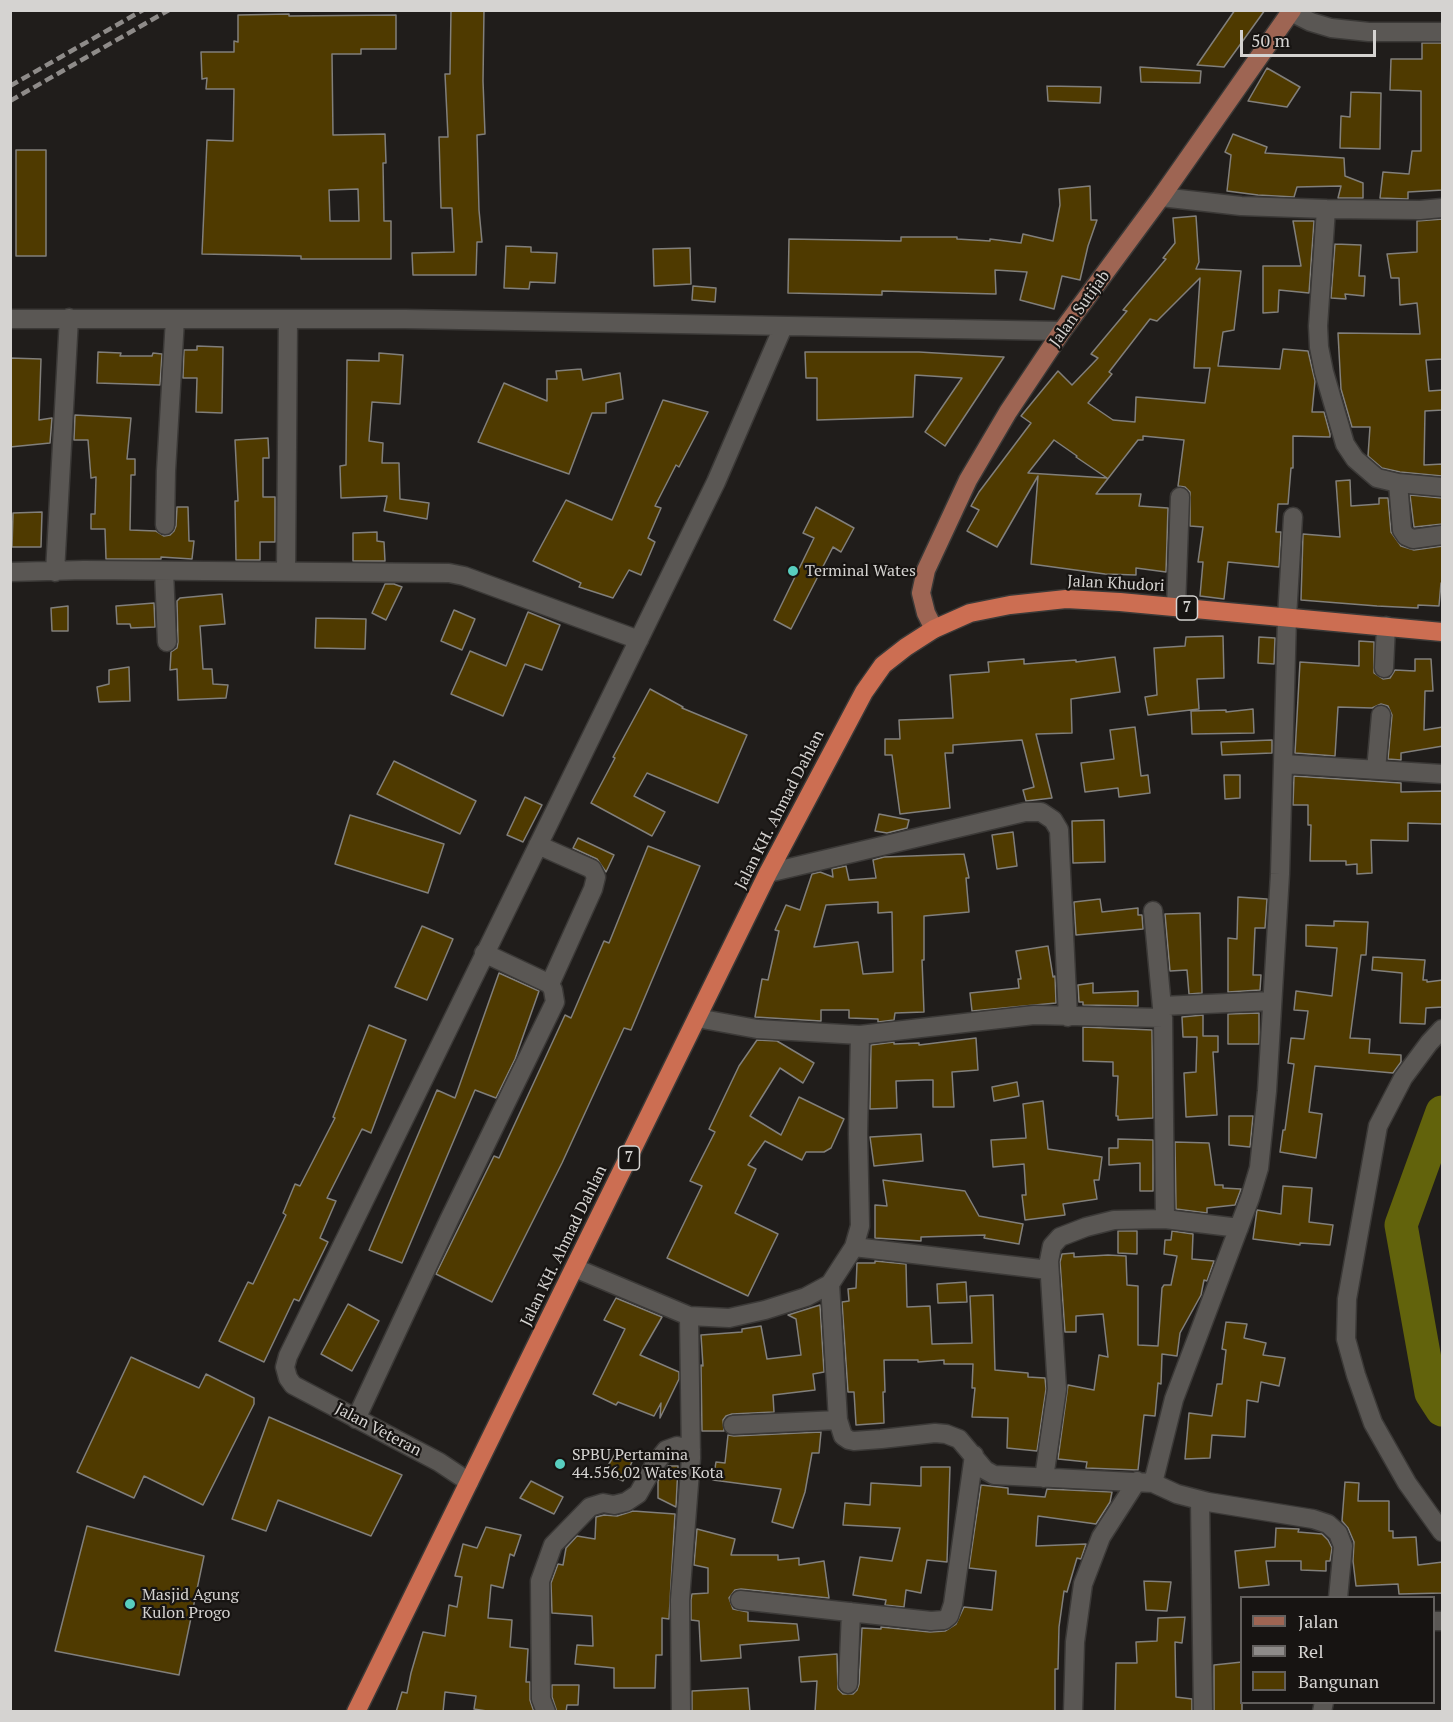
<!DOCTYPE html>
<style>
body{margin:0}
#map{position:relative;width:1453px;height:1722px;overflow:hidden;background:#201d1b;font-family:"PT Serif",serif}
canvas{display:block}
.frame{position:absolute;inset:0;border:12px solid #d5d3d1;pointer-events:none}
.legend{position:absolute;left:1240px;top:1596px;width:195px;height:108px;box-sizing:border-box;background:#171412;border:2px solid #63605e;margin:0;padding:8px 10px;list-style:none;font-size:18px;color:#d5d3d1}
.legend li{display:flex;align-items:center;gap:12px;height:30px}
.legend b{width:30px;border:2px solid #63605e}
.scale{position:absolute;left:1240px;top:30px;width:136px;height:27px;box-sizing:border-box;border:3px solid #d5d3d1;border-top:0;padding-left:8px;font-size:18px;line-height:21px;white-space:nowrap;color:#d5d3d1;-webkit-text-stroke:4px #171412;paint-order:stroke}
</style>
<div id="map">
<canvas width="1453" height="1722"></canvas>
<div class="frame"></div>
<ul class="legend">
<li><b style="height:8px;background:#9e6553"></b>Jalan</li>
<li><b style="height:8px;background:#8e8b89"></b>Rel</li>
<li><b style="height:16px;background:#4f3a00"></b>Bangunan</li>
</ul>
<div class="scale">50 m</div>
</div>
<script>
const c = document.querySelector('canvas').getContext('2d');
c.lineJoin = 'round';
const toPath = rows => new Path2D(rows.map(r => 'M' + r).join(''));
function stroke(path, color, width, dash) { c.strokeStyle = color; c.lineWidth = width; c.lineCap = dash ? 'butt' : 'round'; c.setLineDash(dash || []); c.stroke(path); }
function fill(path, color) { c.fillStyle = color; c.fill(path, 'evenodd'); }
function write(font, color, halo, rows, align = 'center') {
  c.font = font + ' "PT Serif",serif'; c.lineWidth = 4.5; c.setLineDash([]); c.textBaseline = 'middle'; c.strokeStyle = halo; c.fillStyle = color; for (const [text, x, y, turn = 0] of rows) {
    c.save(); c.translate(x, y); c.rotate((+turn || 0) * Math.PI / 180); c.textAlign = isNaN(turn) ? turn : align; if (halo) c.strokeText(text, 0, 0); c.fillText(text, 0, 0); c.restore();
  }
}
stroke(toPath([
 [1442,1112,1401,1225,1431,1393,1442,1410]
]), '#62630c', 33);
const building = toPath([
 [451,10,484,10,483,81,485,134,477,135,479,210,482,242,477,242,476,275,413,275,412,253,454,252,452,208,441,208,439,137,448,137,445,74,450,74,451,10],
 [1235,10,1265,10,1224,67,1197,65,1235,10],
 [289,14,289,16,396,15,396,49,361,49,361,54,332,54,333,135,385,134,386,163,383,163,384,221,391,221,391,259,301,259,301,256,202,254,207,140,233,141,234,89,206,89,207,78,202,79,201,52,234,52,234,41,238,42,238,15,289,14],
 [358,189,359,221,330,221,329,190,358,189],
 [1422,43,1443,43,1443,190,1408,192,1408,199,1380,198,1383,172,1409,174,1412,151,1421,151,1421,91,1390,90,1391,59,1422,59,1422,43],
 [1140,67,1201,71,1200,83,1141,82,1140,67],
 [1267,68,1300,87,1287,107,1248,101,1267,68],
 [1047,86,1101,87,1100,103,1048,101,1047,86],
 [1351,92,1381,93,1380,149,1340,148,1341,116,1350,117,1351,92],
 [1233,134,1267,147,1265,153,1344,158,1345,176,1363,183,1363,198,1338,198,1341,186,1297,187,1294,197,1258,195,1227,191,1231,155,1225,152,1233,134],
 [16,150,46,150,46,256,16,256,16,150],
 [1090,186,1091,220,1097,220,1088,246,1080,280,1062,276,1054,309,1020,300,1027,272,995,270,996,294,882,291,882,295,788,293,789,239,901,241,901,237,957,237,957,239,990,241,990,239,1021,243,1023,234,1053,241,1060,205,1059,189,1090,186],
 [1196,216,1199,262,1196,269,1241,271,1234,330,1223,332,1218,366,1280,369,1283,349,1308,351,1315,381,1312,412,1324,412,1330,434,1330,437,1293,436,1293,468,1291,468,1288,504,1278,504,1276,532,1281,532,1279,567,1228,562,1224,599,1200,596,1203,562,1198,562,1203,527,1190,526,1190,492,1185,487,1178,486,1184,440,1143,436,1143,440,1138,440,1096,494,1141,494,1139,506,1168,508,1166,572,1136,568,1136,575,1105,574,1031,564,1038,476,997,547,967,531,979,510,971,506,979,492,1031,423,1021,416,1058,371,1072,385,1098,358,1091,354,1127,311,1123,310,1166,259,1163,258,1175,243,1173,218,1196,216],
 [1200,278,1194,368,1210,368,1205,403,1136,397,1135,422,1113,420,1088,403,1112,374,1109,372,1150,319,1157,321,1200,278],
 [1054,440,1077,456,1076,457,1107,478,1028,473,1054,440],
 [1443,219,1443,359,1426,360,1429,391,1443,390,1443,410,1425,411,1424,465,1443,464,1442,476,1400,472,1382,468,1368,456,1370,427,1352,427,1341,389,1338,333,1420,334,1417,303,1400,305,1399,278,1391,278,1387,254,1417,252,1417,221,1443,219],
 [1293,221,1314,221,1309,293,1279,290,1278,312,1263,313,1263,266,1301,266,1293,221],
 [1335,244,1361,245,1359,276,1365,276,1364,296,1345,294,1346,299,1331,298,1335,244],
 [506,246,531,247,531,252,557,253,555,283,530,282,529,289,504,288,506,246],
 [690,248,691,284,654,286,653,249,690,248],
 [693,286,716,288,715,302,692,300,693,286],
 [197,346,223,347,222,413,196,412,197,378,183,378,184,350,197,350,197,346],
 [98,352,121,353,120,356,152,356,153,353,162,354,160,385,97,383,98,352],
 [805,352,919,352,1004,357,945,446,925,432,962,378,915,375,913,417,817,420,817,378,806,378,805,352],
 [379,353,403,355,400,404,372,402,369,441,383,443,382,463,399,463,400,499,429,503,427,519,384,511,387,496,341,498,340,466,346,465,347,360,379,361,379,353],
 [10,358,41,359,39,420,52,418,50,443,10,447,10,358],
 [581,369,583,380,620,373,623,399,606,403,606,413,592,413,569,474,478,442,504,383,547,401,547,379,557,379,556,371,581,369],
 [663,400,708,412,679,467,676,465,655,506,661,508,648,538,655,542,641,575,629,570,613,598,579,587,581,583,533,561,566,500,612,520,663,400],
 [75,415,131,418,127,459,135,459,135,475,131,475,130,530,156,531,164,536,170,535,174,531,176,526,177,507,188,507,189,541,194,541,192,559,161,557,161,559,106,559,105,529,91,529,91,514,95,514,96,477,91,478,88,440,74,440,75,415],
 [268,438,269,458,263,458,263,497,275,497,275,542,260,542,260,560,236,560,235,501,238,501,235,440,268,438],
 [1350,480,1351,506,1379,504,1379,498,1388,498,1391,532,1401,546,1414,550,1443,546,1443,583,1441,583,1439,606,1418,605,1418,608,1377,606,1301,600,1303,534,1340,537,1336,481,1350,480],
 [1410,495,1442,498,1443,524,1414,527,1410,495],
 [816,507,854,528,841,552,833,547,791,629,774,620,814,538,803,533,816,507],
 [42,512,41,547,12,547,13,513,42,512],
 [377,532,377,541,384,542,385,561,353,561,353,533,377,532],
 [385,584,394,584,402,587,386,620,372,613,385,584],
 [222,594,225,624,200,626,203,669,212,669,213,684,228,685,226,698,178,700,177,669,170,670,171,652,177,648,178,642,177,601,180,598,222,594],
 [154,603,155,627,131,628,130,624,117,624,116,606,154,603],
 [68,606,68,631,52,631,51,608,68,606],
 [454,610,475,619,462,650,441,641,454,610],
 [528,612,560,625,542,670,525,664,503,716,451,694,470,651,506,666,528,612],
 [316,618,366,619,365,649,315,648,316,618],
 [1223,636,1224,678,1197,679,1199,709,1148,715,1145,697,1157,695,1154,648,1185,646,1186,637,1223,636],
 [1259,637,1275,638,1274,664,1258,663,1259,637],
 [1359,641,1374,642,1374,673,1383,679,1390,678,1395,670,1415,671,1415,659,1431,659,1433,691,1425,691,1424,730,1443,727,1443,746,1401,753,1401,760,1388,759,1392,715,1388,706,1381,704,1372,708,1338,707,1335,756,1295,753,1300,662,1359,666,1359,641],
 [1115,657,1120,692,1071,699,1072,733,1036,734,1052,798,1026,801,1023,790,1034,787,1022,740,953,745,953,753,945,753,950,808,900,814,892,755,885,755,885,739,900,739,899,720,953,718,950,675,989,672,988,662,1024,659,1024,664,1076,660,1076,662,1115,657],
 [129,667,130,701,99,702,97,687,109,684,109,670,129,667],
 [650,689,683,707,682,708,747,735,718,803,647,773,634,796,665,812,652,836,591,803,615,758,613,757,650,689],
 [1253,709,1254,733,1192,734,1191,711,1226,710,1226,712,1253,709],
 [1135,727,1141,776,1148,775,1150,793,1119,797,1118,788,1085,792,1081,763,1114,759,1110,730,1135,727],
 [1272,740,1272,753,1222,755,1221,742,1272,740],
 [394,761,476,801,460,834,377,794,394,761],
 [1224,775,1240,775,1240,798,1225,799,1224,775],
 [1294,776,1401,783,1401,792,1443,791,1443,824,1408,823,1408,841,1371,840,1372,873,1357,874,1357,864,1346,865,1346,861,1310,861,1311,825,1308,825,1308,805,1293,805,1294,776],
 [525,797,542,805,523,842,507,835,525,797],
 [879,814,909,820,907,828,887,833,875,831,879,814],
 [350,815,444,844,428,893,335,864,350,815],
 [1104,820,1105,862,1073,863,1072,821,1104,820],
 [1013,832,1017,866,997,869,992,835,1013,832],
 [578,838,614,855,606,872,597,859,573,848,578,838],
 [648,846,700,866,631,1030,624,1028,562,1163,492,1302,436,1274,494,1156,499,1158,565,1015,571,1018,604,941,609,943,648,846],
 [964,854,969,878,966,878,969,912,924,916,924,960,922,960,924,1012,895,1013,894,1020,878,1022,878,1019,849,1018,849,1010,821,1010,821,1021,755,1017,762,979,768,980,779,931,775,930,786,905,800,910,812,874,820,872,833,877,832,869,846,866,849,880,876,878,873,860,884,857,964,854],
 [878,902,878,913,892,912,893,972,863,974,858,942,814,947,826,905,878,902],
 [1238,897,1267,899,1265,928,1255,928,1253,975,1261,975,1260,990,1228,992,1228,938,1237,939,1238,897],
 [1100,899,1102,912,1138,908,1138,915,1142,915,1143,929,1076,935,1074,902,1100,899],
 [1200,913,1202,993,1189,994,1187,970,1170,971,1165,914,1200,913],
 [1334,921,1368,922,1366,955,1361,955,1350,1038,1370,1039,1369,1053,1401,1055,1401,1062,1393,1073,1315,1066,1309,1112,1322,1114,1316,1158,1280,1152,1283,1130,1285,1130,1294,1064,1288,1063,1291,1038,1304,1039,1308,1011,1294,1010,1296,991,1332,996,1337,948,1306,946,1306,925,1334,926,1334,921],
 [422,926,453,939,427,1000,395,987,422,926],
 [1048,946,1053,977,1055,976,1056,1003,972,1011,970,993,1019,988,1018,979,1021,979,1016,951,1048,946],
 [1373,957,1425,960,1423,980,1427,980,1427,982,1443,980,1443,1007,1426,1008,1425,1024,1400,1023,1402,973,1372,970,1373,957],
 [499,973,539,991,515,1059,496,1098,475,1090,402,1263,369,1250,437,1090,455,1098,499,973],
 [1093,983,1093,993,1138,991,1138,1006,1083,1005,1083,1002,1079,1002,1078,985,1093,983],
 [1259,1013,1259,1044,1228,1044,1228,1014,1259,1013],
 [1203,1015,1203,1036,1218,1036,1218,1052,1213,1052,1217,1115,1186,1117,1184,1073,1196,1072,1197,1037,1183,1037,1182,1017,1203,1015],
 [369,1025,406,1040,371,1133,362,1129,327,1198,336,1201,320,1238,328,1242,299,1301,294,1299,264,1362,219,1341,248,1282,253,1284,286,1215,283,1213,295,1184,300,1186,335,1118,333,1117,369,1025],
 [1083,1027,1152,1030,1153,1118,1118,1120,1118,1116,1116,1116,1118,1076,1113,1076,1113,1062,1083,1061,1083,1027],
 [976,1038,978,1070,952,1072,954,1107,933,1107,933,1080,925,1080,896,1081,897,1108,870,1109,871,1045,894,1042,894,1044,919,1043,919,1045,976,1038],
 [757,1040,777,1041,814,1063,803,1083,780,1068,750,1116,781,1135,799,1097,844,1119,831,1148,824,1152,806,1152,802,1160,765,1141,748,1165,756,1169,735,1213,778,1234,748,1296,667,1258,702,1186,690,1181,715,1132,709,1129,739,1066,757,1040],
 [1017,1082,1019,1096,994,1101,992,1087,1017,1082],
 [1043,1101,1048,1149,1102,1157,1099,1180,1094,1180,1097,1199,1063,1204,1065,1215,1025,1220,1022,1195,1026,1195,1024,1164,993,1167,991,1140,1026,1138,1023,1104,1043,1101],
 [1229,1116,1253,1116,1250,1147,1229,1145,1229,1116],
 [921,1134,923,1161,874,1166,870,1137,921,1134],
 [1118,1139,1153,1140,1153,1191,1140,1191,1140,1163,1109,1165,1109,1148,1118,1148,1118,1139],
 [1175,1142,1209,1143,1215,1185,1223,1185,1223,1188,1241,1189,1235,1205,1207,1208,1207,1213,1176,1209,1175,1142],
 [883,1180,965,1191,979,1216,1023,1224,1019,1244,984,1238,985,1235,921,1237,921,1241,875,1238,875,1205,887,1206,883,1180],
 [1283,1186,1312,1188,1309,1222,1333,1225,1330,1245,1300,1243,1300,1245,1253,1239,1257,1210,1281,1214,1283,1186],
 [1118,1231,1137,1231,1137,1254,1118,1253,1118,1231],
 [1172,1231,1193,1234,1192,1259,1214,1261,1207,1281,1204,1280,1201,1295,1180,1333,1177,1356,1162,1354,1161,1384,1158,1383,1155,1416,1144,1415,1138,1470,1086,1468,1087,1462,1058,1459,1068,1385,1094,1390,1099,1355,1108,1357,1103,1314,1076,1316,1076,1332,1065,1332,1060,1262,1062,1254,1074,1253,1074,1257,1108,1255,1126,1256,1127,1285,1138,1286,1138,1345,1158,1346,1162,1288,1164,1285,1171,1285,1177,1256,1164,1254,1165,1240,1171,1240,1172,1231],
 [875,1261,906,1264,907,1307,930,1306,932,1344,972,1343,970,1296,993,1295,995,1370,1028,1373,1028,1377,1045,1378,1046,1389,1037,1451,1007,1448,1008,1418,972,1417,975,1388,972,1388,973,1364,944,1364,944,1360,918,1362,918,1360,884,1360,885,1392,883,1392,884,1423,856,1425,854,1392,848,1392,842,1302,849,1301,848,1289,856,1288,857,1263,875,1263,875,1261],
 [966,1282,967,1302,938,1303,937,1284,966,1282],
 [616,1298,662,1317,640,1355,679,1372,679,1379,660,1418,661,1403,654,1416,618,1402,616,1405,593,1394,625,1329,604,1320,616,1298],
 [348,1304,379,1321,352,1371,321,1354,348,1304],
 [820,1305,824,1372,813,1374,815,1390,773,1395,774,1412,732,1414,726,1416,723,1420,724,1431,702,1431,701,1365,703,1366,701,1335,742,1332,742,1329,761,1326,767,1359,801,1355,796,1319,788,1315,820,1305],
 [1226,1322,1247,1324,1244,1338,1266,1343,1263,1355,1285,1358,1279,1386,1261,1382,1258,1402,1247,1400,1245,1437,1212,1435,1210,1458,1185,1459,1189,1413,1212,1416,1217,1384,1222,1384,1226,1350,1222,1349,1226,1322],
 [131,1357,199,1388,206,1374,254,1398,254,1404,203,1505,144,1476,134,1498,77,1472,131,1357],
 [269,1417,402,1475,371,1536,278,1500,266,1531,232,1519,269,1417],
 [821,1432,819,1453,812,1453,805,1492,793,1528,772,1522,781,1489,713,1480,716,1462,725,1463,728,1435,734,1436,821,1432],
 [615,1454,632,1462,623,1481,604,1472,615,1454],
 [668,1466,678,1466,676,1507,658,1498,658,1481,668,1466],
 [921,1467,950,1467,947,1562,927,1560,921,1593,906,1590,904,1607,885,1605,886,1600,853,1595,860,1557,892,1561,900,1528,843,1525,845,1503,870,1505,871,1483,921,1486,921,1467],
 [531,1481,563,1497,554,1514,520,1498,531,1481],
 [1345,1482,1359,1483,1358,1501,1389,1501,1389,1531,1393,1531,1393,1538,1416,1537,1418,1565,1443,1562,1443,1593,1399,1594,1398,1584,1356,1586,1353,1561,1354,1542,1348,1528,1342,1521,1345,1482],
 [981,1485,1008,1488,1008,1494,1045,1497,1047,1489,1112,1492,1110,1502,1096,1524,1038,1516,1036,1546,1086,1544,1081,1559,1077,1558,1067,1592,1064,1591,1059,1627,1058,1669,1055,1669,1055,1712,815,1712,817,1681,801,1682,799,1657,837,1654,838,1689,843,1694,853,1694,857,1690,859,1684,862,1628,881,1629,881,1627,930,1632,945,1631,956,1624,964,1607,992,1610,996,1571,969,1568,981,1485],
 [633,1511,675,1514,669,1619,662,1618,662,1655,656,1655,655,1688,614,1688,614,1668,575,1664,577,1645,593,1646,592,1616,552,1613,551,1583,558,1564,563,1565,566,1548,577,1536,595,1539,596,1517,604,1515,617,1516,633,1511],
 [87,1526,204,1556,179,1675,55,1651,87,1526],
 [486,1527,521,1535,514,1556,510,1554,503,1588,491,1585,488,1618,512,1620,510,1647,528,1649,526,1682,530,1682,530,1700,534,1712,493,1712,474,1709,476,1696,445,1692,443,1712,396,1712,402,1692,407,1693,411,1673,423,1632,445,1636,449,1605,457,1607,462,1577,455,1576,463,1544,477,1548,486,1527],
 [1276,1528,1299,1529,1298,1532,1322,1534,1328,1540,1332,1548,1330,1561,1326,1561,1326,1571,1301,1570,1301,1561,1266,1561,1269,1585,1239,1588,1235,1551,1275,1547,1276,1528],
 [697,1529,735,1539,731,1555,778,1555,778,1560,799,1558,799,1565,824,1561,829,1598,741,1589,735,1590,729,1598,733,1609,748,1612,748,1621,797,1624,799,1640,740,1645,741,1658,701,1661,699,1621,691,1620,691,1600,692,1594,708,1593,708,1568,694,1565,697,1529],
 [1144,1581,1171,1582,1167,1611,1146,1610,1144,1581],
 [1185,1617,1182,1643,1175,1642,1176,1697,1192,1699,1192,1712,1115,1712,1116,1663,1137,1663,1136,1642,1157,1641,1158,1618,1185,1617],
 [1242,1662,1242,1712,1214,1712,1214,1665,1242,1662],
 [552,1685,579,1685,578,1705,567,1705,566,1712,557,1712,552,1697,552,1685],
 [748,1688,750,1712,692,1712,692,1691,748,1688]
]);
fill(building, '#4f3a00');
stroke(building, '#817f7b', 1.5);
const minor = toPath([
 [1291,12,1311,22,1331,28,1369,32,1442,32],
 [1161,197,1241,206,1326,209,1420,210,1442,208],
 [1326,209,1318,326,1319,347,1324,372,1345,444,1355,459,1377,478,1398,483,1442,487],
 [10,319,405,319,1062,331],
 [1398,483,1402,530,1406,536,1413,539,1442,535],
 [1293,517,1287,617,1280,874,1267,1091,1259,1168,1250,1198,1174,1399,1153,1483,1177,1494,1208,1502,1313,1519,1328,1524,1338,1533,1343,1546,1338,1598],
 [165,525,166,471,175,319],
 [164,571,167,642],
 [286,571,288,319],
 [10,572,84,570,449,573,464,576,639,640],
 [55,572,69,318],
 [1176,607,1180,497],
 [1384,668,1386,626],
 [1284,764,1442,774],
 [1376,770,1381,715],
 [538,845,592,869,596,877,593,889,550,984],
 [768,873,1025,812,1041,812,1053,820,1059,830,1068,1017],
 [1153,911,1163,1018,1165,1219],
 [1162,1006,1272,1001],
 [697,1018,757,1029,860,1035,1034,1015,1163,1018],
 [1442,1029,1429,1043,1403,1078,1378,1126,1347,1299,1346,1339,1356,1375,1373,1423,1407,1483,1442,1532],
 [854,1247,1049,1270],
 [575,1268,689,1316,729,1318,765,1310,806,1297,830,1284,854,1247,860,1226,858,1134,860,1035],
 [830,1284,838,1420,843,1436,849,1440,854,1441,881,1439,935,1433,946,1434,959,1439,985,1470,994,1475,1153,1483],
 [356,1419,449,1220,555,1002,553,990,550,984,484,953],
 [733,1425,838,1420],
 [1044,1478,1057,1389,1049,1261,1052,1246,1060,1237,1086,1227,1114,1220,1165,1219,1239,1228],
 [469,1482,439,1462,293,1385,288,1378,285,1367,288,1356,716,482,783,327],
 [1200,1500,1203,1712],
 [740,1600,931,1621,944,1620,949,1616,953,1604,974,1455],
 [1434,1621,1442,1621],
 [848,1684,851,1612],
 [546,1712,541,1699,540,1581,553,1545,590,1507,603,1503,614,1505,626,1502,638,1494,655,1464,666,1450,677,1446,691,1449],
 [681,1712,680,1600,691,1458,689,1316],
 [1073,1712,1075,1642,1083,1584,1101,1537,1137,1481],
 [1322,1712,1324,1702]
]);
const major = toPath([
 [934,629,926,613,921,593,926,570,968,480,1008,412,1062,331,1161,197,1292,10]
]);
const highway = toPath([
 [356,1712,768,873,864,692,883,665,906,647,934,629,970,613,1010,605,1066,599,1120,602,1442,632]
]);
stroke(minor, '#3b3937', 21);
stroke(major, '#3b3937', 21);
stroke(highway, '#3b3937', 21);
stroke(minor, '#5a5754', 18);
stroke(major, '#9e6553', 18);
stroke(highway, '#cc6e52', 18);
stroke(toPath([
 [10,86,143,10],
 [10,101,169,10]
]), '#8e8b89', 4.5, [9, 4.5]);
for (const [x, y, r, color] of [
 [793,571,6,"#58cebf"],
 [560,1464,6,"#58cebf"],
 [130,1604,6,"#58cebf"]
]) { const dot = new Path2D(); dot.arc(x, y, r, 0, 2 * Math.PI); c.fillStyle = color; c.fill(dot); stroke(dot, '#171412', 2); }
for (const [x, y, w] of [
 [1187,608,21],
 [629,1158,21]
]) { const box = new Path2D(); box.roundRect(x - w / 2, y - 12, w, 24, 4.5); c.fillStyle = '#171412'; c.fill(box); stroke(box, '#d5d3d1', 1.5); }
write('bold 15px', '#d5d3d1', null, [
 ["7",1187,608],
 ["7",629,1158]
]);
write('16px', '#d5d3d1', '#171412', [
 ["Jalan Sutijab",1080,309,-54],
 ["Jalan Khudori",1116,584,3],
 ["Jalan KH. Ahmad Dahlan",780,810,-63],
 ["Jalan KH. Ahmad Dahlan",564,1246,-64],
 ["Jalan Veteran",378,1430,28]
]);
write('16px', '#d5d3d1', '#171412', [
 ["Terminal Wates",805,571],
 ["SPBU Pertamina",572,1455],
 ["44.556.02 Wates Kota",572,1473],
 ["Masjid Agung",142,1595],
 ["Kulon Progo",142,1613]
], 'left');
</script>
